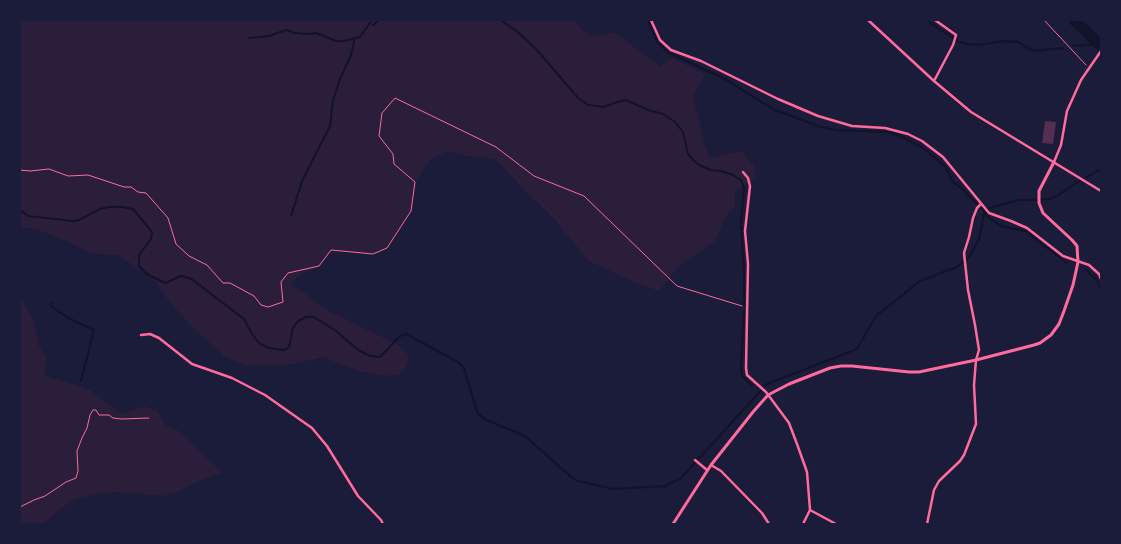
<!DOCTYPE html>
<style>
body{margin:0}
#map{position:relative;width:1121px;height:544px;overflow:hidden;background:#1b1b3a;font-family:Arial,sans-serif}
canvas{display:block}
.frame{position:absolute;inset:0;border:21px solid #1b1b3a;pointer-events:none}
</style>
<div id="map">
<canvas width="1121" height="544"></canvas>
<div class="frame"></div>
</div>
<script>
const c = document.querySelector('canvas').getContext('2d');
c.lineJoin = 'round';
function fill(path, color) { c.fillStyle = color; c.fill(path, 'evenodd'); }
const toPath = rows => new Path2D(rows.map(r => 'M' + r).join(''));
function stroke(path, color, width, dash) { c.strokeStyle = color; c.lineWidth = width; c.lineCap = dash ? 'butt' : 'round'; c.setLineDash(dash || []); c.stroke(path); }
fill(toPath([
 [20,20,575,20,580,28,591,36,614,32,661,67,672,58,705,74,693,96,705,146,710,158,742,151,754,166,756,179,735,191,735,206,725,218,715,241,679,266,659,291,634,282,589,261,553,218,526,192,495,159,472,157,446,151,429,161,415,182,411,211,387,248,373,254,331,250,319,266,299,275,291,284,329,311,399,345,409,356,405,369,400,374,386,376,359,371,322,357,311,360,280,366,245,365,225,357,191,326,168,300,155,281,118,255,92,254,66,241,44,232,28,228,20,229],
 [20,296,34,322,39,346,47,359,44,375,90,390,122,414,144,406,157,411,166,426,177,430,222,472,192,484,178,492,163,496,114,492,77,498,60,509,43,524,20,524]
]), '#2a1e3b');
stroke(toPath([
 [501,20,519,33,537,50,578,98,588,105,603,107,614,103,626,100,648,110,663,114,675,122,683,132,688,154,695,162,701,166,711,170,721,171,733,175,741,180,744,188,741,225,744,269,744,304],
 [648,20,658,43,669,53,725,79,763,103,775,110,821,127,835,130,887,132,896,134,922,147,945,166,953,182,960,187,987,214,989,218,1001,226,1025,231,1067,263],
 [926,20,959,42,968,44,978,45,1004,41,1018,42,1033,51,1063,48],
 [373,25,379,20],
 [249,38,269,36,286,30,295,33,308,34,316,33,336,41,344,41,360,37,372,20],
 [1073,46,1099,44],
 [20,210,28,216,73,221,79,220,100,209,109,207,122,207,133,209,152,232,151,239,139,255,139,266,147,274,161,281,166,283,180,276,186,277,193,280,244,319,252,334,259,343,268,348,285,350,289,347,293,328,298,321,306,317,314,317,336,331,358,350,370,356,380,357,400,336,406,334,458,362,464,368,477,412,484,419,525,436,571,477,578,481,613,489,665,486,681,478,767,384,857,349,876,316,920,281,957,267,970,256,979,239,984,213],
 [987,210,990,208,1018,200,1033,200,1049,199,1057,196,1076,183,1101,169],
 [291,216,302,181,330,126,333,100,340,79,351,55,355,38],
 [1085,269,1097,280,1101,290],
 [51,303,52,307,70,319,94,330,81,381],
 [744,311,741,367,742,376,752,385]
]), '#12122b', 2);
stroke(toPath([
 [1074,20,1101,46]
]), '#12122b', 11);
fill(toPath([
 [1045,121,1056,122,1053,144,1042,143]
]), '#542f53');
stroke(toPath([
 [1044,20,1086,65],
 [20,170,30,171,49,169,68,176,88,175,124,187,131,187,138,192,146,193,168,218,176,244,189,256,207,265,223,283,230,283,254,296,261,305,268,307,283,302,281,282,288,273,319,266,331,250,373,254,387,248,411,211,415,182,394,164,393,154,379,136,382,113,395,98,496,147,534,176,584,196,677,286,742,306],
 [20,507,34,500,45,496,66,482,76,478,78,471,77,451,82,438,87,428,90,415,93,410,96,410,99,415,109,415,113,418,122,419,149,418]
]), '#ff6b9d', 1);
stroke(toPath([
 [651,20,660,40,671,50,701,61,778,99,818,116,852,126,885,128,908,134,922,141,943,157,989,213,1011,221,1027,228,1063,256,1089,265,1099,274,1101,279],
 [868,20,934,81,971,112,1101,191],
 [934,81,953,45,956,35,935,20],
 [1054,162,1061,145,1067,111,1081,80,1101,51],
 [743,172,748,178,750,186,745,231,748,264,746,368,747,375,766,392,789,423,797,444,807,472,810,510,803,524],
 [141,335,150,334,159,338,192,364,232,378,265,395,312,428,327,446,358,496,381,520,383,524],
 [695,460,707,470],
 [711,465,721,471,762,513,769,524],
 [810,510,836,524],
 [927,524,934,490,939,481,960,461,964,455,976,424,974,385,976,360,979,350,975,325,968,290,964,253,969,237,973,218,977,208,981,204]
]), '#ff6b9d', 2.5);
stroke(toPath([
 [673,524,711,465,753,412,768,395,789,384,830,368,841,366,852,366,909,372,919,372,976,360,1034,345,1040,343,1051,335,1059,324,1064,311,1073,285,1078,262,1077,246,1072,240,1043,213,1039,203,1039,191,1054,162]
]), '#ff6b9d', 3);
</script>
